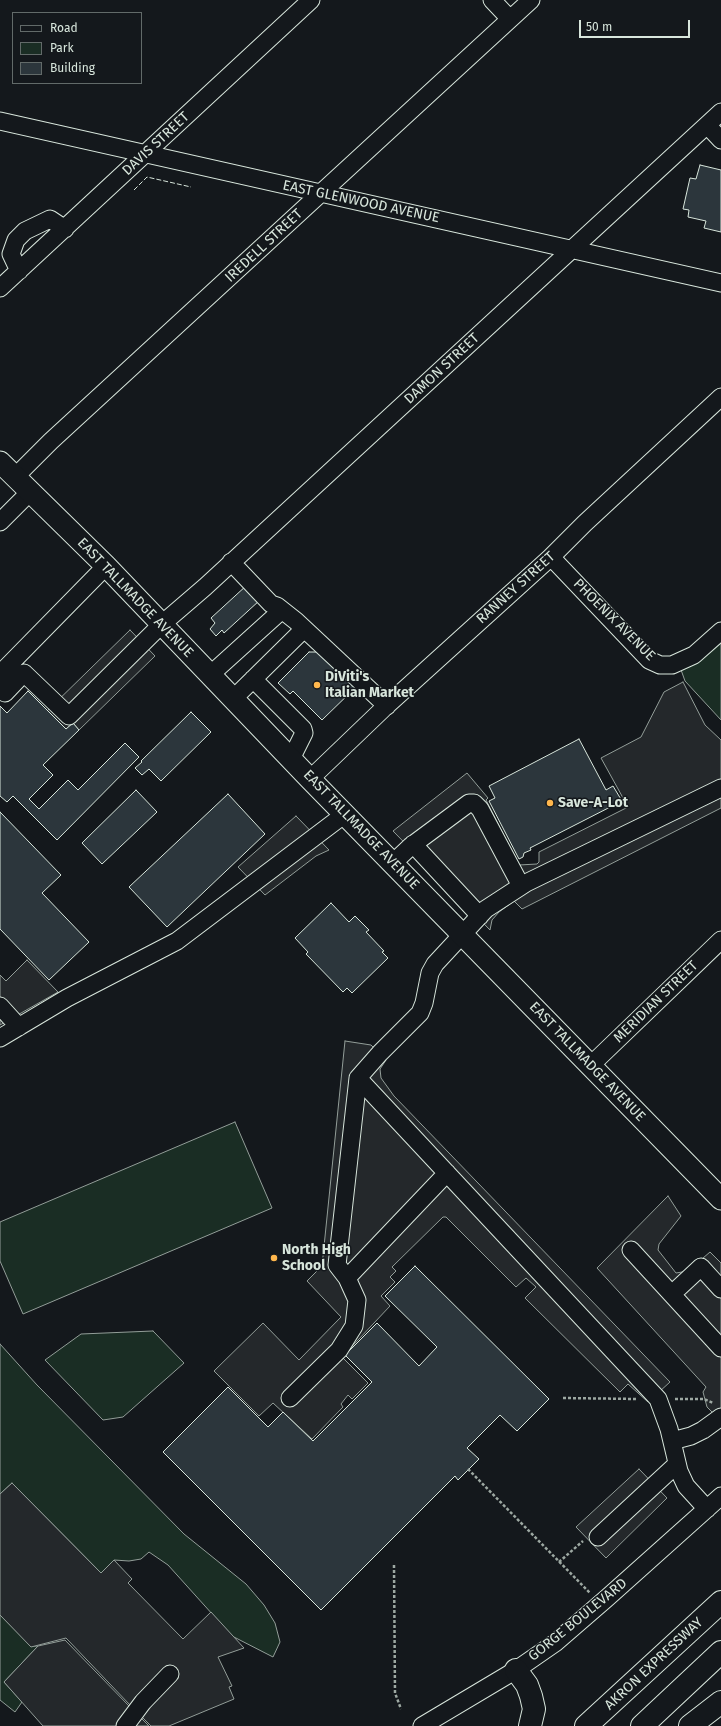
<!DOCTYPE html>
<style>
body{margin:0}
#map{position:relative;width:721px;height:1726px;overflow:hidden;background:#14181c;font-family:"Fira Sans",sans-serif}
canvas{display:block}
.legend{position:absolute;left:12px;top:12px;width:130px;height:72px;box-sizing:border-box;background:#14181c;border:1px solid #626a69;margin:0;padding:5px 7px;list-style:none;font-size:12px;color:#d8e6dc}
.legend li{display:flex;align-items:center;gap:8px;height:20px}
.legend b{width:20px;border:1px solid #626a69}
.scale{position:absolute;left:579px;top:20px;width:111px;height:18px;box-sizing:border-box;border:2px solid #d8e6dc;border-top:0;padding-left:5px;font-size:12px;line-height:14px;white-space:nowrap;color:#d8e6dc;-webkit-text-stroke:3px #14181c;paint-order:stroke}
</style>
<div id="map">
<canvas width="721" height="1726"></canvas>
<ul class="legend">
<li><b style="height:5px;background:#14181c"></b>Road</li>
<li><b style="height:11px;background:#1a2d24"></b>Park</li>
<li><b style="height:11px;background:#2c363c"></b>Building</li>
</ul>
<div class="scale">50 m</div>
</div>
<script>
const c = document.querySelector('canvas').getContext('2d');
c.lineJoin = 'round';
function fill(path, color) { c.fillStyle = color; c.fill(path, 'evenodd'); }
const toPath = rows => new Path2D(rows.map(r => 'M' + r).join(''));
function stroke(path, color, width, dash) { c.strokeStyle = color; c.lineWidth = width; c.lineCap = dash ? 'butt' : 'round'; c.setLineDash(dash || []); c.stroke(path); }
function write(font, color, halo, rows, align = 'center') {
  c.font = font + ' "Fira Sans",sans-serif'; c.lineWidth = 3; c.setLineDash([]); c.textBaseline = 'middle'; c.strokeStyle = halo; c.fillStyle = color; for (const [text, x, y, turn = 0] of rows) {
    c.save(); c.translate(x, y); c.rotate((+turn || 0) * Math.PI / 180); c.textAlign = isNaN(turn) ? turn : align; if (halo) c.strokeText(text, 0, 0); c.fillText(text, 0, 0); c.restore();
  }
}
const green = toPath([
 [721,632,721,720,685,681,680,667,721,632],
 [235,1122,272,1208,23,1314,0,1261,0,1222,235,1122],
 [153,1331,184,1363,123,1417,103,1420,45,1360,81,1334,153,1331],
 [0,1344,37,1385,184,1534,246,1584,264,1605,275,1623,280,1642,273,1657,232,1636,168,1565,149,1552,141,1559,129,1561,114,1560,101,1573,12,1483,0,1494,0,1344],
 [0,1615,31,1646,38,1646,4,1682,22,1702,15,1712,0,1700,0,1615]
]);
fill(green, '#1a2d24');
stroke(green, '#939e99', 1);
const parking = toPath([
 [130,630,155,656,79,730,73,723,66,729,47,711,130,630],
 [683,682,705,725,721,740,721,808,522,909,514,901,499,912,492,920,490,930,393,831,467,773,488,798,486,800,519,865,537,864,539,862,539,852,628,807,601,758,641,737,664,692,683,682],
 [296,816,329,850,316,856,265,895,238,867,296,816],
 [27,960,58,992,0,1025,0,975,6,981,27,960],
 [345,1041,371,1045,386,1060,380,1069,381,1078,394,1096,670,1382,648,1402,628,1384,620,1392,525,1298,536,1287,526,1278,516,1287,446,1217,443,1217,392,1267,396,1271,390,1277,395,1282,381,1296,390,1306,342,1357,368,1383,352,1399,348,1395,341,1404,343,1407,312,1439,273,1403,259,1416,214,1371,263,1323,299,1360,341,1317,307,1281,322,1266,345,1041],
 [668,1196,681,1216,659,1244,658,1250,676,1273,688,1271,710,1252,721,1263,721,1421,707,1407,703,1392,706,1387,597,1268,668,1196],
 [639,1469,667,1498,606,1558,576,1527,639,1469],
 [12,1483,101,1573,114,1560,132,1579,128,1583,183,1639,211,1612,244,1648,218,1657,232,1686,229,1687,234,1699,169,1726,151,1726,140,1715,139,1716,149,1726,43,1726,4,1682,38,1646,65,1640,129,1706,130,1705,66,1638,31,1647,0,1615,0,1494,12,1483]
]);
fill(parking, '#24282b');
stroke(parking, '#939e99', 1);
const building = toPath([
 [700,165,721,170,721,232,704,228,706,221,688,217,689,210,683,209,690,178,696,179,700,165],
 [247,585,260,600,224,633,222,630,216,636,210,629,215,623,211,618,247,585],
 [309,652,318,652,356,687,322,720,293,691,290,694,278,683,309,652],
 [28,691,66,729,73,723,79,730,43,765,53,775,29,799,39,809,68,780,78,790,125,743,139,757,57,840,13,796,7,802,0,796,0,706,7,713,28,691],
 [191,712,211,732,161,781,149,769,142,775,135,768,142,762,141,761,191,712],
 [579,739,606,790,613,786,622,801,530,848,531,850,524,853,523,857,519,859,489,801,495,798,489,786,579,739],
 [136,790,157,812,102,864,82,843,136,790],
 [228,794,265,834,167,927,129,887,228,794],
 [0,812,61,875,42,893,89,942,49,980,0,929,0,812],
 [331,903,349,922,355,916,369,930,366,932,384,951,382,952,388,958,352,993,347,988,343,992,306,954,308,952,295,938,331,903],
 [415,1266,549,1399,517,1431,500,1415,467,1448,479,1459,458,1480,455,1476,321,1610,163,1452,228,1387,268,1427,283,1412,313,1441,372,1382,345,1355,377,1323,419,1366,437,1347,385,1296,415,1266]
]);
fill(building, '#2c363c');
stroke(building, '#d8e6dc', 1);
const minor = toPath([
 [492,0,510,19],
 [0,121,721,283],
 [707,125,721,140],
 [19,271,11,254,16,240,25,231,50,219,65,229],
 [0,288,311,0],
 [15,477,51,441,531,0],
 [0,522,30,492],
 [551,557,649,660,660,665,672,665,694,655,721,631],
 [231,562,271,604,277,606,296,621,387,706],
 [0,674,106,566],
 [210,675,282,610],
 [253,679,303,729,304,733,291,759],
 [0,688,5,693,24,673,69,716,162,624,205,587,721,112],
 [233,699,304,629],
 [310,779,383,709,551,557,585,523,721,397],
 [413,844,480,916],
 [393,863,411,846,469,803,474,803,480,809,521,886],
 [0,1006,19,1027],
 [0,1038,67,998,177,941,345,814],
 [591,1065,721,940],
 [358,1078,337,1265,347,1278,447,1173],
 [631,1250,721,1348],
 [672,1294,701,1267,721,1289],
 [290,1398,339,1350,354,1326,357,1300,347,1278],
 [672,1441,691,1436,703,1430,721,1417],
 [707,1509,686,1486,679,1471,669,1429,658,1399,358,1078,380,1053,420,1013,424,1003,430,973,435,964,486,909,526,883,721,788],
 [598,1537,677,1464],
 [125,1726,143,1702,170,1674],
 [422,1726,516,1670,555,1643,607,1598,721,1496]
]);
const major = toPath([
 [0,462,106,566,310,779,721,1199]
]);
const highway = toPath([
 [516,1670,527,1685,531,1696,534,1709,530,1726],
 [586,1726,721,1602],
 [642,1726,721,1652],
 [690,1726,721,1702]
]);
stroke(minor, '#d8e6dc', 19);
stroke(major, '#d8e6dc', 23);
stroke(highway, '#d8e6dc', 24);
stroke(toPath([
 [563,1398,636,1399],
 [675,1399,704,1399,713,1403],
 [468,1469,590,1593],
 [559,1562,583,1541],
 [394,1565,395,1693,401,1709]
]), '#9da8a2', 2.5, [3, 2]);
stroke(minor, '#14181c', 17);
stroke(major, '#14181c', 21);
stroke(highway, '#14181c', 22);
stroke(toPath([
 [134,190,147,177,191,187]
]), '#d8e6dc', 1, [5, 2]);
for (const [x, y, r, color] of [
 [317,685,4,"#ffb74d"],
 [550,803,4,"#ffb74d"],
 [274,1258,4,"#ffb74d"]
]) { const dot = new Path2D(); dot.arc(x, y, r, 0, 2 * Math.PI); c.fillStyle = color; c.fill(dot); stroke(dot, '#14181c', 1.5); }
write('14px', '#d8e6dc', '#14181c', [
 ["DAVIS STREET",156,144,-43],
 ["EAST GLENWOOD AVENUE",361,202,12],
 ["IREDELL STREET",264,246,-43],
 ["DAMON STREET",442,369,-43],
 ["RANNEY STREET",516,588,-42],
 ["EAST TALLMADGE AVENUE",135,598,46],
 ["PHOENIX AVENUE",614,620,45],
 ["EAST TALLMADGE AVENUE",361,830,46],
 ["MERIDIAN STREET",656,1002,-44],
 ["EAST TALLMADGE AVENUE",587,1062,46],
 ["GORGE BOULEVARD",578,1620,-39],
 ["AKRON EXPRESSWAY",654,1664,-43]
]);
write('bold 14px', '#d8e6dc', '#14181c', [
 ["DiViti's",325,677],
 ["Italian Market",325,693],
 ["Save-A-Lot",558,803],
 ["North High",282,1250],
 ["School",282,1266]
], 'left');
</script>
